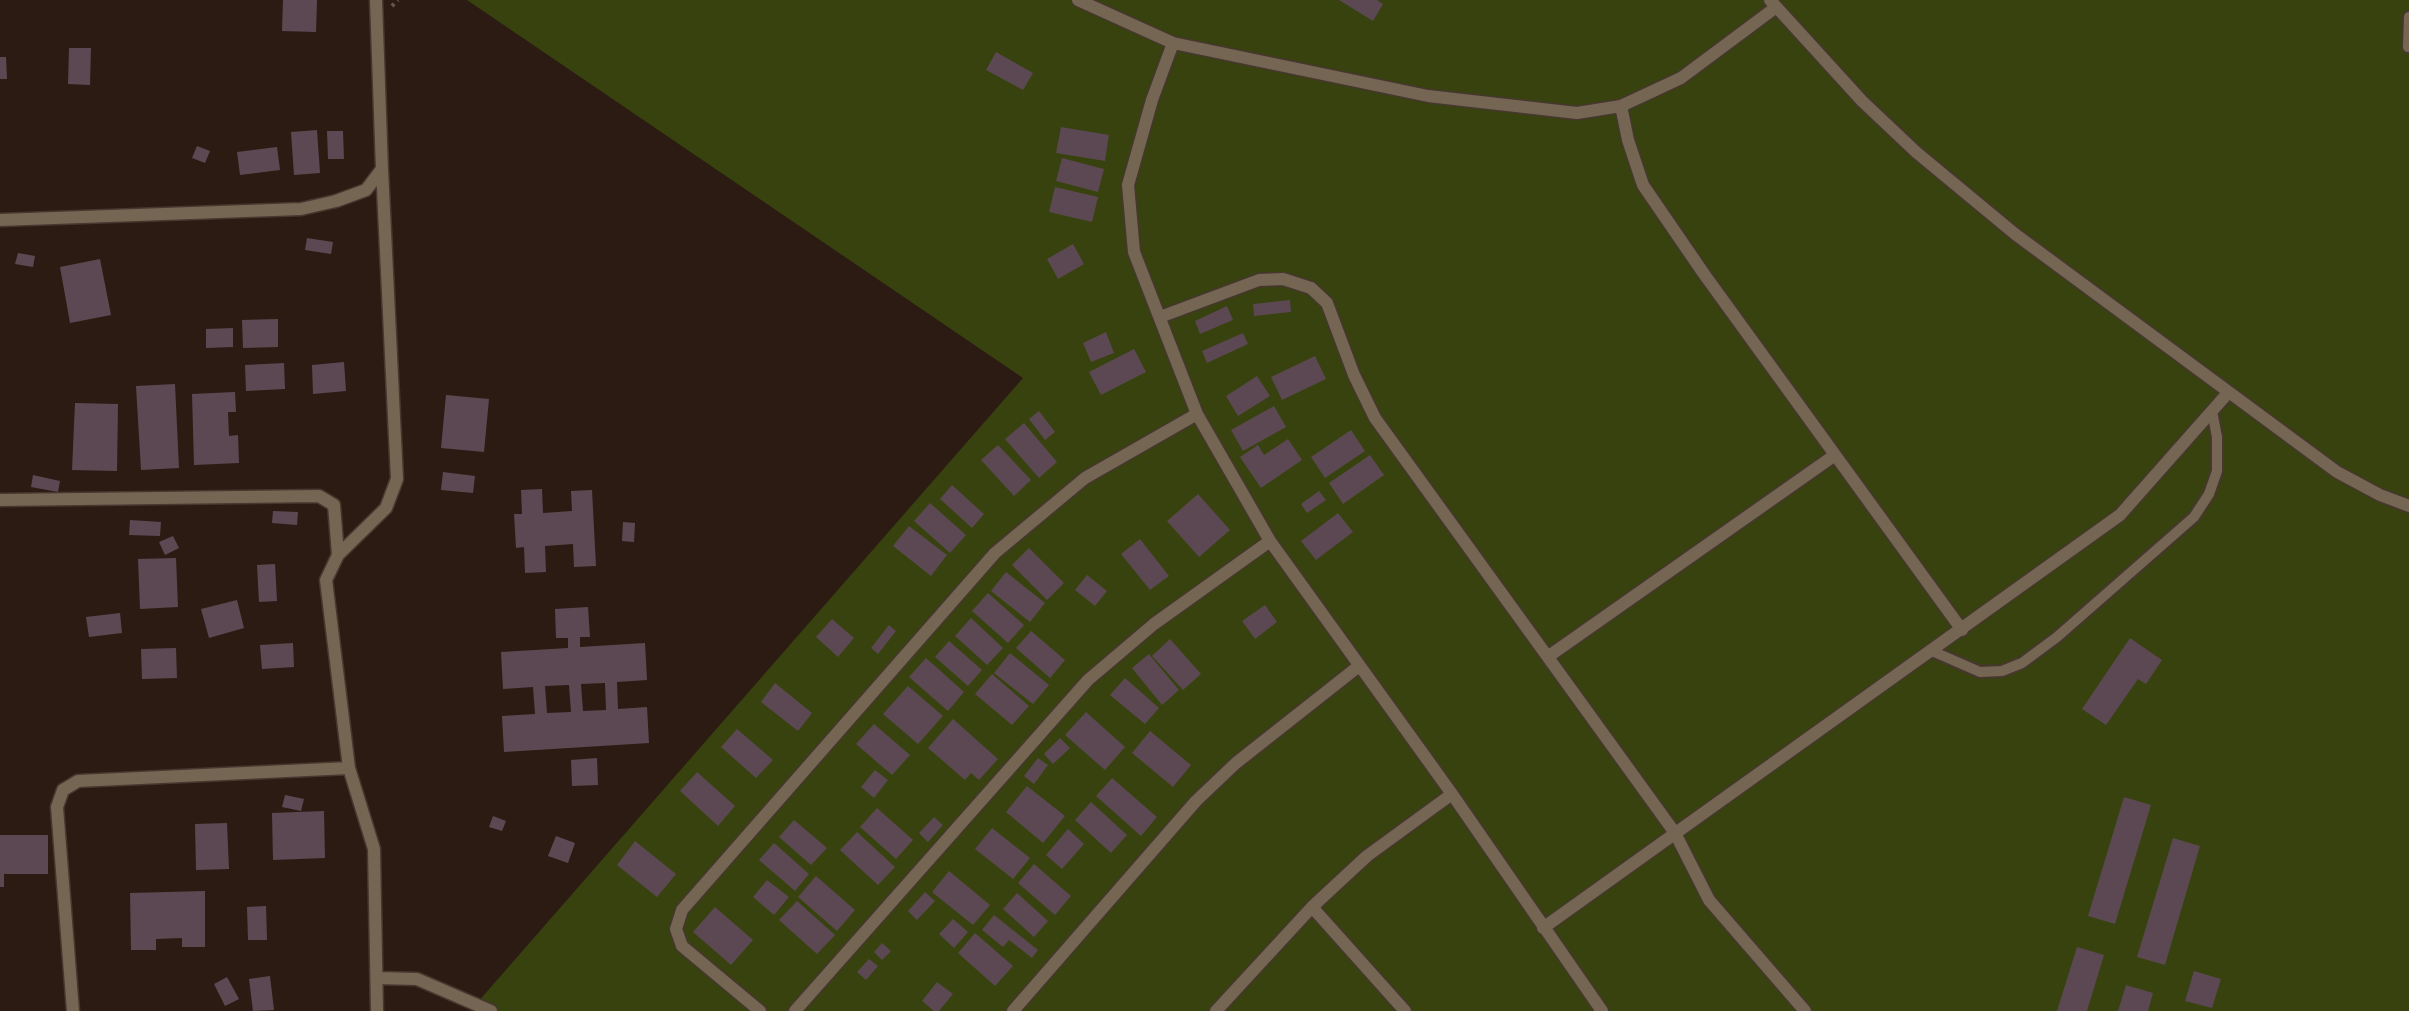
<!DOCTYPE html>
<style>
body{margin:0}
canvas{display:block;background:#2b1b13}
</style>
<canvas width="2409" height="1011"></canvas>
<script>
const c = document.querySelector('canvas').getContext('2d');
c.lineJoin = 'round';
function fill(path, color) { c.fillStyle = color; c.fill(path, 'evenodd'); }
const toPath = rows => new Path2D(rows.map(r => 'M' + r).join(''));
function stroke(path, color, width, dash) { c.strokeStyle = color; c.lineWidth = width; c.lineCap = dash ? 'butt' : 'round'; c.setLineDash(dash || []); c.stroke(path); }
fill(toPath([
 [467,0,2409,0,2409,1011,470,1011,1023,378]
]), '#37420e');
fill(toPath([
 [283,0,317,0,316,32,282,31],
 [1339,0,1377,0,1383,4,1373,21],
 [69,48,91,48,90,85,68,84],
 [996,52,1033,73,1023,90,986,70],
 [0,57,6,57,7,79,0,79],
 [1061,127,1109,135,1105,161,1056,153],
 [317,130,320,173,294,175,291,132],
 [327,131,343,131,344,159,328,159],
 [197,146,210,151,205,163,192,158],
 [277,147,280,170,240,175,237,152],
 [1062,158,1104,169,1098,192,1056,181],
 [1055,187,1098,197,1092,222,1049,212],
 [307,238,333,242,331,254,305,250],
 [1073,244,1084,264,1058,279,1047,259],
 [18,253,35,256,33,267,15,264],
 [100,259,111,315,70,323,60,267],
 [1290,300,1291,312,1254,316,1253,304],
 [1227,306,1233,320,1200,334,1195,321],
 [278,319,278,347,243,348,242,320],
 [233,328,233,347,206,348,206,329],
 [1106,332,1114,353,1091,362,1083,343],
 [1243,333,1248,344,1207,363,1202,351],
 [1134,349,1146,372,1101,395,1089,372],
 [1315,356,1326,379,1282,400,1271,377],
 [344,362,346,391,313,394,312,365],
 [284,363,285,389,246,391,245,365],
 [1257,376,1270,396,1238,416,1226,396],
 [175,384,179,468,141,470,136,386],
 [235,392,236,412,228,412,229,436,238,435,239,463,194,465,192,394],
 [446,395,489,399,484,452,441,448],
 [75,403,118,404,117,471,72,470],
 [1274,406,1286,427,1243,451,1231,430],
 [1039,411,1055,432,1045,440,1029,419],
 [1024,423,1057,462,1039,478,1005,439],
 [1351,430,1365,451,1325,478,1311,457],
 [1288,439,1302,460,1261,488,1240,457,1258,445,1264,455],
 [998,445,1031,480,1014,496,981,460],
 [1370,455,1384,475,1343,504,1329,483],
 [443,472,475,476,473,493,441,490],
 [33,475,60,481,58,492,31,487],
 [952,485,984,514,972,528,940,499],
 [542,489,543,513,572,511,571,491,592,490,596,566,574,567,573,544,545,546,546,572,525,573,524,547,516,548,514,514,522,514,521,490],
 [1319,491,1326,500,1307,513,1301,504],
 [1198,494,1230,530,1199,557,1167,521],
 [930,503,966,535,950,553,914,521],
 [273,511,298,512,297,525,272,523],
 [1338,513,1353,532,1316,560,1301,541],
 [130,520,161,522,160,536,129,535],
 [623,522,635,523,634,542,622,541],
 [909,526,947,555,931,576,893,546],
 [173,536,179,548,165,555,159,542],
 [1140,539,1169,576,1150,590,1121,554],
 [1029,548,1064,583,1047,600,1012,565],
 [176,558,178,607,140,609,138,559],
 [275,564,277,601,259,602,257,565],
 [1006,572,1045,603,1030,622,991,591],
 [1087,575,1107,591,1095,606,1075,590],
 [988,593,1024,625,1008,643,972,611],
 [237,600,244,628,209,638,201,609],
 [1265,605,1277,622,1255,639,1242,621],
 [588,607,590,637,580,637,580,647,645,643,647,680,617,682,618,709,647,707,649,743,504,752,502,716,535,714,533,687,503,689,501,652,568,648,568,638,556,638,555,609],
 [605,683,606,710,583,711,581,684],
 [569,685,571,712,547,713,545,686],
 [120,613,122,633,89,637,86,617],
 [971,618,1003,648,987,665,955,636],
 [832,619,854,638,838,657,816,637],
 [889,625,896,631,878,654,871,648],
 [1031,631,1065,660,1050,678,1016,648],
 [2130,638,2162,660,2146,684,2138,679,2106,725,2082,709],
 [1170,639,1201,674,1183,690,1152,656],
 [949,641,982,670,968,686,935,657],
 [293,643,294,667,262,669,260,645],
 [176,648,177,678,142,679,141,649],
 [1010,653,1049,685,1033,704,994,673],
 [1149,654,1179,690,1162,705,1132,668],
 [926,658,964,692,948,711,909,677],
 [992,674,1029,706,1012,725,975,694],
 [1125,678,1159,708,1145,724,1110,695],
 [775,683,812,713,798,731,761,702],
 [908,686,943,716,918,744,883,714],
 [1086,712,1125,747,1105,770,1065,735],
 [953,719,998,759,979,780,971,773,965,780,928,748],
 [874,724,910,755,892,775,856,744],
 [737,729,773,760,756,778,721,747],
 [1150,731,1191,765,1173,787,1132,753],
 [1060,738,1070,748,1053,764,1044,754],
 [597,758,598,785,572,786,571,760],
 [1038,758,1048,765,1034,784,1024,776],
 [875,770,888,780,874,798,861,787],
 [697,772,735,806,718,826,680,791],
 [1112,778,1157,817,1141,836,1096,796],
 [1027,786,1065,816,1043,843,1006,812],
 [285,795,304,799,301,811,282,807],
 [2124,797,2151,805,2115,924,2088,916],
 [1091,802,1127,835,1111,853,1075,820],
 [877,808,913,840,896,859,860,827],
 [324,811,325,858,273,860,272,813],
 [493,816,506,821,502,831,489,827],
 [934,817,943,825,928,842,919,833],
 [794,820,827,848,811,865,779,837],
 [227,823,229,869,196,870,195,824],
 [992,828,1030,858,1013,879,975,849],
 [1068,829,1084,844,1062,869,1046,855],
 [857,832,895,867,878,885,840,850],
 [0,835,48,835,48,874,4,874,4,887,0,887],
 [556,836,575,843,568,863,548,856],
 [2173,838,2200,846,2165,965,2137,957],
 [635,841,676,874,657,897,617,865],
 [774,843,809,874,795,891,759,860],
 [1034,864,1071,896,1055,915,1018,883],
 [949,871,990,905,973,925,932,892],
 [816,876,855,910,837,931,798,897],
 [767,880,789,897,774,915,753,897],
 [205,891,205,947,182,947,182,938,156,939,156,950,131,950,130,893],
 [925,892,935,901,917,920,908,911],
 [1017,893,1048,921,1034,937,1003,909],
 [797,901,835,935,817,954,779,920],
 [266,906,267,940,248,940,247,907],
 [715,907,753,940,731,965,693,932],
 [994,915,1038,950,1032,958,1009,940,1003,947,982,930],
 [953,919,968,932,954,948,939,934],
 [975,933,1013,966,995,986,958,953],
 [882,943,891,951,882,960,874,952],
 [2077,947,2104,955,2087,1011,2057,1011],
 [869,959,878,966,866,980,857,972],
 [2194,971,2221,979,2212,1008,2185,1001],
 [270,976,274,1010,253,1011,249,979],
 [227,977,239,999,225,1006,214,984],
 [937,982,953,994,939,1011,934,1011,922,1001],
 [2126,985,2153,993,2148,1011,2118,1011]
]), '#5c4852');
const service = toPath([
 [2408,47,2409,17],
 [1932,651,1980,672,2002,671,2022,663,2057,637,2194,517,2209,494,2217,471,2217,437,2212,411]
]);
const minor = toPath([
 [1078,0,1173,43,1428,96,1577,113,1621,106,1681,78,1775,8],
 [1770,0,1862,101,1916,152,2015,234,2337,472,2380,495,2409,506],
 [1173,43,1152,100,1128,185,1134,252,1197,414,1270,541,1452,794,1602,1011],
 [1621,106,1628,140,1643,185,1704,274,1962,630],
 [0,220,301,209,336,201,366,190,382,169,376,0],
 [1160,317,1259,280,1283,279,1311,288,1327,303,1354,375,1375,418,1675,833,1709,900,1805,1011],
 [0,500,319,496,334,505,338,555],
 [1549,656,1835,455],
 [349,768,326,580,338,555,386,508,397,479,382,169],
 [1312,907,1405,1011],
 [1543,928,2120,515,2227,394],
 [378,978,417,979,491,1011],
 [73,1011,57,807,63,790,78,781,349,768,374,849,377,1011],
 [760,1011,682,946,676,929,682,910,995,553,1085,478,1197,414],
 [795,1011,1088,680,1154,624,1270,541],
 [1013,1011,1196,801,1236,763,1359,666],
 [1216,1011,1312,907,1367,856,1452,794]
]);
stroke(service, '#46372f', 14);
stroke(minor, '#46372f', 15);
stroke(toPath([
 [392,6,398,0]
]), '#665850', 4, [3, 4.5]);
stroke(service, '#756553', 10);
stroke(minor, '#756553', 12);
</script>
